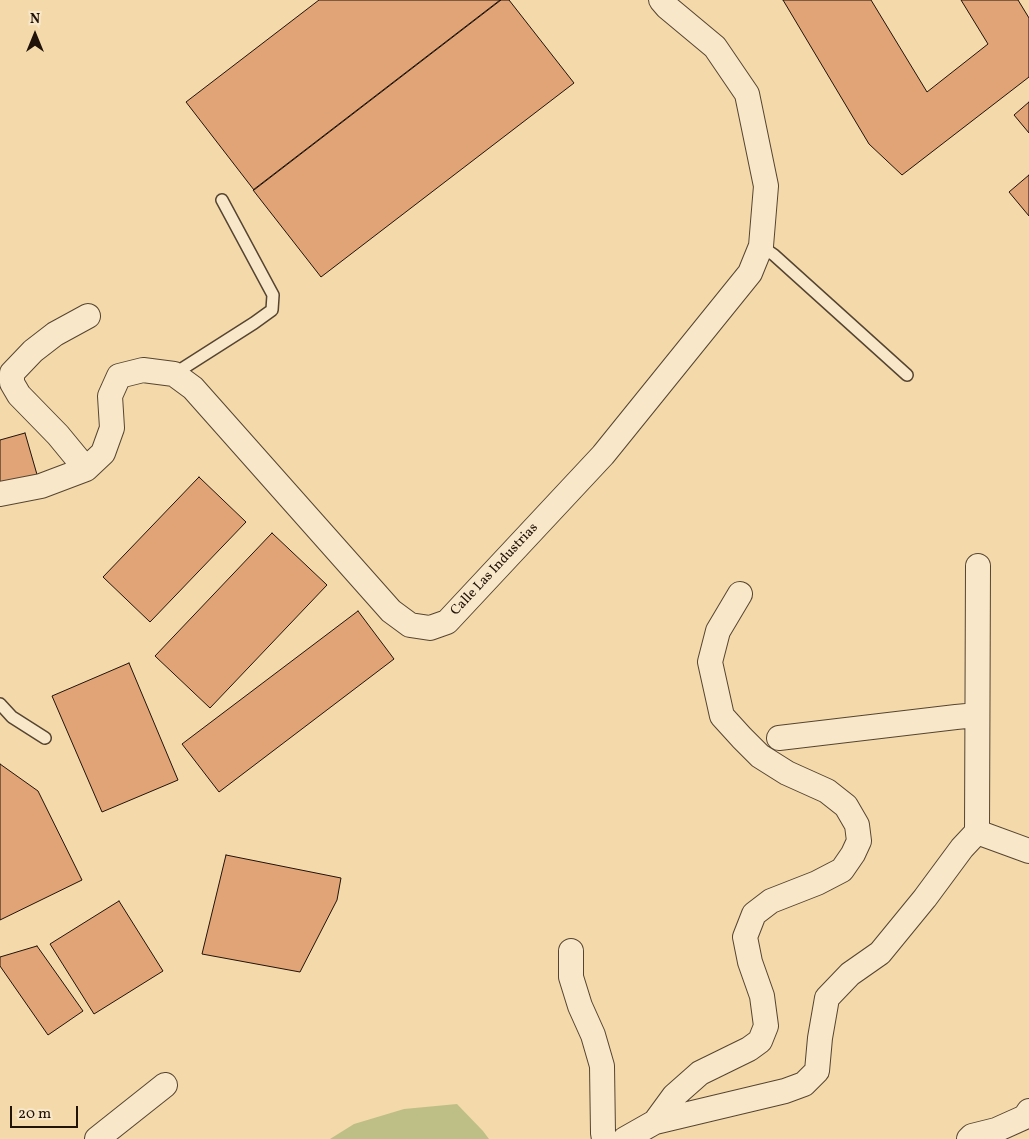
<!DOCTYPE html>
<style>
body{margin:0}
#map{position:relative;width:1029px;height:1139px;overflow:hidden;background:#f4daaa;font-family:Vollkorn,serif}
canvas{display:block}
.north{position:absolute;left:10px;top:10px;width:50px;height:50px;-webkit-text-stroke:4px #f8e7c8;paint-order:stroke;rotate:0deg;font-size:14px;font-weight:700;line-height:20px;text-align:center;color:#21120a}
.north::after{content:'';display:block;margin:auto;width:18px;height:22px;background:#21120a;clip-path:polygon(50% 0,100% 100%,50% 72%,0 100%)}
.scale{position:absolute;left:10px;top:1106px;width:68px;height:22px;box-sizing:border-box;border:2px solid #21120a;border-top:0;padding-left:6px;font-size:15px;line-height:18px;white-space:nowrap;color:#21120a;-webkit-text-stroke:4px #f8e7c8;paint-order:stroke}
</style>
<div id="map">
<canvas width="1029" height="1139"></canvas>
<div class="north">N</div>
<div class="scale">20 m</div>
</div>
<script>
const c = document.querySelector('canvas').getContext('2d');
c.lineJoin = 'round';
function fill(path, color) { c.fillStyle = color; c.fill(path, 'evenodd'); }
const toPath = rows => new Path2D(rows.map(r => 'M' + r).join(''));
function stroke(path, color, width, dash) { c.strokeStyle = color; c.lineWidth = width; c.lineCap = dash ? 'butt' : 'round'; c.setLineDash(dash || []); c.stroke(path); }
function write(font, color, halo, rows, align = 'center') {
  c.font = font + ' Vollkorn,serif'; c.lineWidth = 4; c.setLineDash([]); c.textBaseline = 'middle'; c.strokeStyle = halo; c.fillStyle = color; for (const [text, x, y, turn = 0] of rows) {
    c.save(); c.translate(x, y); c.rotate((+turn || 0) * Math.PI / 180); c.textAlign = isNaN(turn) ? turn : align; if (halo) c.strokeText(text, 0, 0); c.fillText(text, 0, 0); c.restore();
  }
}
fill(toPath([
 [457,1104,483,1131,489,1139,330,1139,354,1124,404,1109]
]), '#bebf87');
const building = toPath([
 [319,0,501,0,254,190,186,102,319,0],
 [500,0,509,0,574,83,321,277,253,190,500,0],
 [783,0,871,0,927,92,988,44,961,0,1018,0,1029,18,1029,77,902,175,869,144,783,0],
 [1029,102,1029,133,1014,115,1029,102],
 [1029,175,1029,216,1009,192,1029,175],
 [25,433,38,478,0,488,0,440,25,433],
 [199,477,246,522,150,622,103,577,199,477],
 [272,533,327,585,210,708,155,656,272,533],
 [358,611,394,659,219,792,182,744,358,611],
 [129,663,178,780,102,812,52,696,129,663],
 [0,764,38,791,82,880,0,920,0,764],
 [226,855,341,878,337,900,300,972,202,954,226,855],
 [119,901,163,971,94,1014,50,944,119,901],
 [37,946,83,1011,48,1035,0,966,0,957,37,946]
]);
fill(building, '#e0a476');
stroke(building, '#21120a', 1);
const lane = toPath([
 [761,246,774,255,907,375],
 [174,374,254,323,272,310,273,295,222,200],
 [0,704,12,717,45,738]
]);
const street = toPath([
 [86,469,58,435,19,395,12,383,12,373,33,351,55,334,88,316],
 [0,494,41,486,86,469,103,453,112,428,110,396,119,376,143,370,174,374,193,388,391,611,410,625,430,628,447,622,603,455,750,273,761,246,766,186,747,94,715,47,667,7,661,0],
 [978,566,977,832,1029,851],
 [779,738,956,717,977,715],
 [571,951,571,977,580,1006,593,1035,602,1066,603,1133,604,1139],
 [655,1122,785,1091,804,1084,817,1071,820,1038,827,998,850,974,880,953,925,898,962,848,977,832],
 [97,1139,165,1085],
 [625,1139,655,1122,674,1096,700,1073,749,1049,760,1041,766,1026,762,996,750,962,745,937,754,914,771,901,817,883,842,870,853,854,859,841,857,825,846,806,827,791,787,773,760,756,742,738,722,716,710,662,718,631,740,594],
 [969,1139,972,1136,996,1130,1025,1117,1029,1111]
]);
stroke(lane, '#564432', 14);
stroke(street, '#564432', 26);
stroke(lane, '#f8e7c8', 11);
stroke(street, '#f8e7c8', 24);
write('14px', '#21120a', '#f8e7c8', [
 ["Calle Las Industrias",495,570,-47]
]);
</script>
